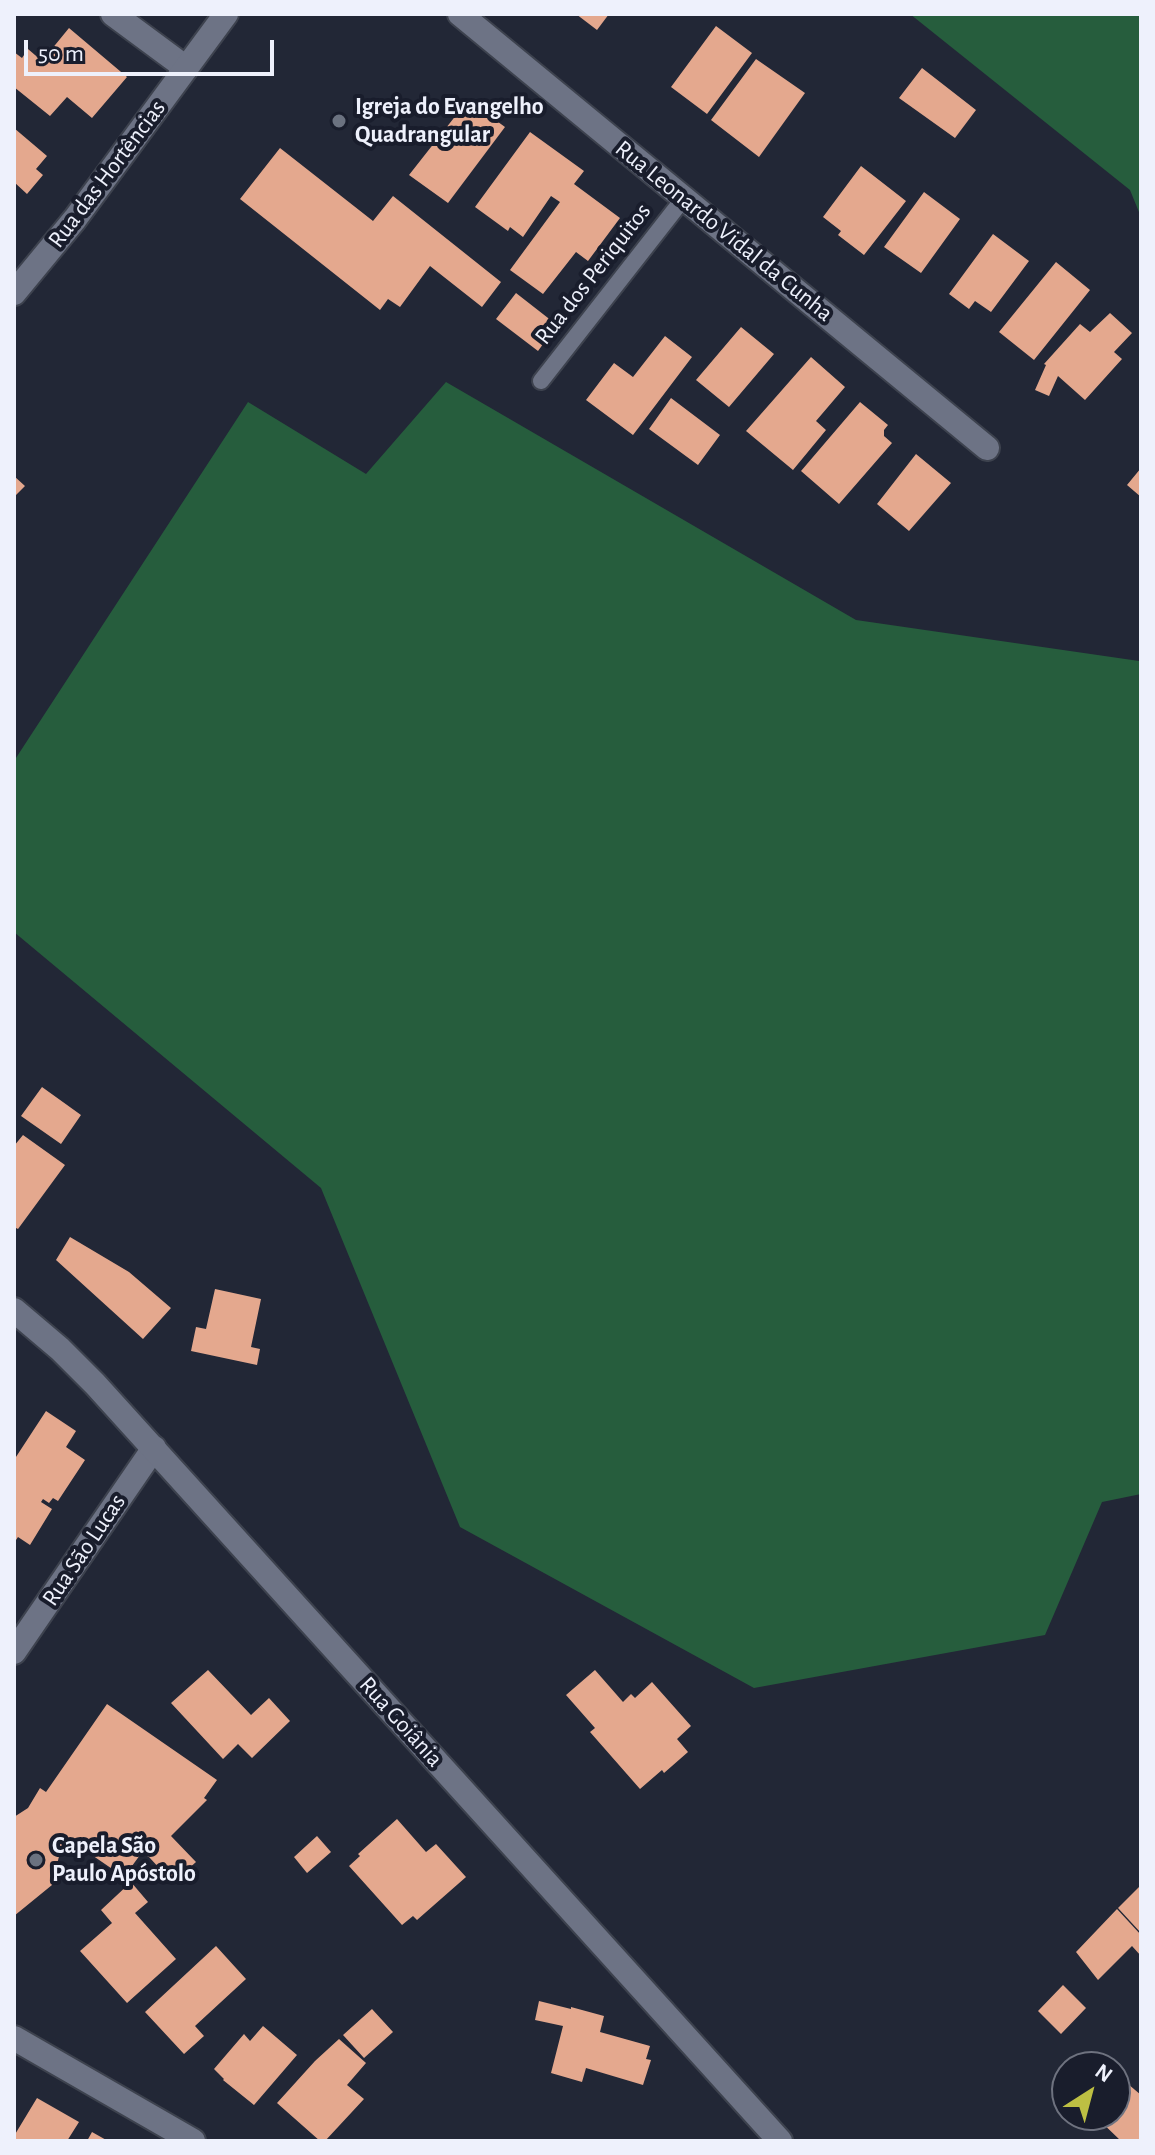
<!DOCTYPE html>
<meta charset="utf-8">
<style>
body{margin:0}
#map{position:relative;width:1155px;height:2155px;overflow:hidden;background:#222736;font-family:"Alegreya Sans",sans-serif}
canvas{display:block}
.frame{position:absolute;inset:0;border:16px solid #eef1fc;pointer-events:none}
.north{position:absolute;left:1051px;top:2051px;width:80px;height:80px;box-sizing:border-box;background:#191d2c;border:2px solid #6e727f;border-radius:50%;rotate:36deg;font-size:22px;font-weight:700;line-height:32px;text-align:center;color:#eef1fc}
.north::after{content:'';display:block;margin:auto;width:28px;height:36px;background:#bdbf43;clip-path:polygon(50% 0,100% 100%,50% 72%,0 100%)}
.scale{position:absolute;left:24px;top:40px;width:250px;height:36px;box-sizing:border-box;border:4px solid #eef1fc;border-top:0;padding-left:10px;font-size:24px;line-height:28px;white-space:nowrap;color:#eef1fc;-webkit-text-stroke:6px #191d2c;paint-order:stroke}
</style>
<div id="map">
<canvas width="1155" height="2155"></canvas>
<div class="frame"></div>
<div class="north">N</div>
<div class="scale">50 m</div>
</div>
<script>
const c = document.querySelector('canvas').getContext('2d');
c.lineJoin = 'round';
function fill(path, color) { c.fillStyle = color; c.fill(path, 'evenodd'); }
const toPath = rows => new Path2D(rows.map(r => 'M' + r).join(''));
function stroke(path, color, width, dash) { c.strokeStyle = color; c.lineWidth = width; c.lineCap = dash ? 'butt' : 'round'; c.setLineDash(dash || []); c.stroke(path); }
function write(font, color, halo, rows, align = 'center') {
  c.font = font + ' "Alegreya Sans",sans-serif'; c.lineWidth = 8; c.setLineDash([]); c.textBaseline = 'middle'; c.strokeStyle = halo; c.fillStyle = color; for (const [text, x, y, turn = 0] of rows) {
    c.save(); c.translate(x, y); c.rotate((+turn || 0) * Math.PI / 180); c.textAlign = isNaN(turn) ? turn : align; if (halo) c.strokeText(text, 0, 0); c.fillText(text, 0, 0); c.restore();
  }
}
fill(toPath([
 [910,14,1141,14,1141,217,1130,190],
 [446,382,856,620,1139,661,1141,659,1141,1494,1102,1502,1045,1635,754,1688,460,1527,321,1188,14,932,14,761,248,402,366,474]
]), '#265d3d');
fill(toPath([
 [576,14,609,14,597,30],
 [716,26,752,53,707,114,671,87],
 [69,28,127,77,92,118,67,97,50,116,14,87,14,52,22,58,28,49,42,61],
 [756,59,805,93,759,157,711,120],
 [922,68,976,110,955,138,899,98],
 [468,100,505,127,448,203,409,175],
 [14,128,47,156,36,169,43,175,27,194,14,182],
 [530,132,584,171,574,184,620,218,588,261,576,252,543,294,510,270,560,202,551,196,523,237,510,227,508,231,475,207],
 [280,148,373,221,393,196,501,282,482,307,430,266,400,307,388,299,380,310,240,199],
 [861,166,906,201,864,255,838,235,841,231,823,217],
 [924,192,960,219,921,273,884,247],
 [993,234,1029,261,991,312,975,301,969,309,949,294],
 [1056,262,1090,290,1034,360,999,332],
 [516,293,557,325,538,351,496,319],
 [1110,313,1132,333,1114,352,1122,359,1085,400,1058,376,1049,396,1035,390,1046,365,1044,364,1080,324,1090,332],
 [741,327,774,354,729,407,696,380],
 [665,336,692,357,633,435,586,400,614,363,633,377],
 [811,357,845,387,816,421,826,430,793,470,746,431],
 [671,398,720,435,698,465,649,429],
 [860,402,888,425,884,430,884,436,892,443,839,504,801,471],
 [916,454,951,483,909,531,877,504],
 [1141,468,1141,497,1127,485],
 [14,476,25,486,14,497],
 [42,1087,81,1115,61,1144,21,1116],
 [23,1135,65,1165,18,1229,14,1227,14,1146],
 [70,1237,129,1272,171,1308,143,1339,56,1260],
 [215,1289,261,1299,251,1347,260,1349,257,1365,191,1351,196,1327,206,1329],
 [46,1411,76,1431,66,1447,85,1460,58,1501,53,1498,49,1503,43,1499,41,1502,52,1509,30,1545,18,1537,14,1543,14,1460],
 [208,1670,251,1715,269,1698,290,1721,252,1758,238,1744,223,1759,171,1703],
 [595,1670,623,1702,631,1694,635,1698,652,1682,691,1726,677,1739,688,1752,664,1773,662,1770,640,1789,590,1732,595,1728,566,1695],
 [107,1704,217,1780,204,1798,207,1800,171,1836,196,1862,173,1883,149,1857,139,1852,137,1853,140,1855,124,1877,64,1836,52,1885,14,1916,14,1817,28,1808,40,1788,46,1792],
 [397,1819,426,1852,436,1844,466,1877,417,1920,413,1916,402,1925,349,1866,360,1856,358,1854],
 [317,1836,331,1852,307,1873,294,1857],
 [131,1882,148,1902,135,1913,176,1959,127,2003,80,1951,112,1923,101,1910],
 [1141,1885,1141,1933,1118,1908],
 [1117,1909,1141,1935,1141,1956,1132,1946,1098,1980,1076,1952],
 [216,1946,246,1979,195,2026,204,2036,184,2054,145,2012],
 [1063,1985,1086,2008,1061,2034,1038,2011],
 [539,2001,571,2009,571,2007,604,2016,600,2032,650,2046,646,2059,651,2060,643,2085,586,2068,582,2082,551,2073,563,2026,535,2020],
 [372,2009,393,2032,364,2058,343,2035],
 [263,2026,297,2055,254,2105,223,2080,224,2079,214,2069,244,2034,250,2041],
 [339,2039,366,2063,347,2085,364,2099,325,2141,320,2141,277,2103,315,2061],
 [1115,2073,1141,2095,1141,2141,1121,2141,1094,2115,1115,2115],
 [37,2098,79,2122,67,2141,14,2141,14,2136],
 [92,2132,108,2141,87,2141]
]), '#e4a88e');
const lane = toPath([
 [541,381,684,198]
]);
const street = toPath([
 [113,14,186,68],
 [460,14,987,448],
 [14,1652,154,1448],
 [14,2038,193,2141]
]);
const secondary = toPath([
 [14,293,75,219,226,14],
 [14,1310,60,1349,95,1384,780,2141]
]);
stroke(lane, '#3d424e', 20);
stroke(street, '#3d424e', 28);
stroke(secondary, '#3d424e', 28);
stroke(lane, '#6d7385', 16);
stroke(street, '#6d7385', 24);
stroke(secondary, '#6d7385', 24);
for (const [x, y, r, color] of [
 [339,121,8,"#6b7280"],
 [36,1860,8,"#6b7280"]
]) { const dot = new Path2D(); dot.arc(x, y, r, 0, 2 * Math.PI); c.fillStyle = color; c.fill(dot); stroke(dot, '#191d2c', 3); }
write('bold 24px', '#eef1fc', '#191d2c', [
 ["Igreja do Evangelho",355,107],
 ["Quadrangular",355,135],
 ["Capela São",52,1846],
 ["Paulo Apóstolo",52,1874]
], 'left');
write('24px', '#eef1fc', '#191d2c', [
 ["Rua das Hortências",107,174,-53],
 ["Rua Leonardo Vidal da Cunha",724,231,39],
 ["Rua dos Periquitos",593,274,-52],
 ["Rua São Lucas",84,1550,-56],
 ["Rua Goiânia",401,1722,48]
]);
</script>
